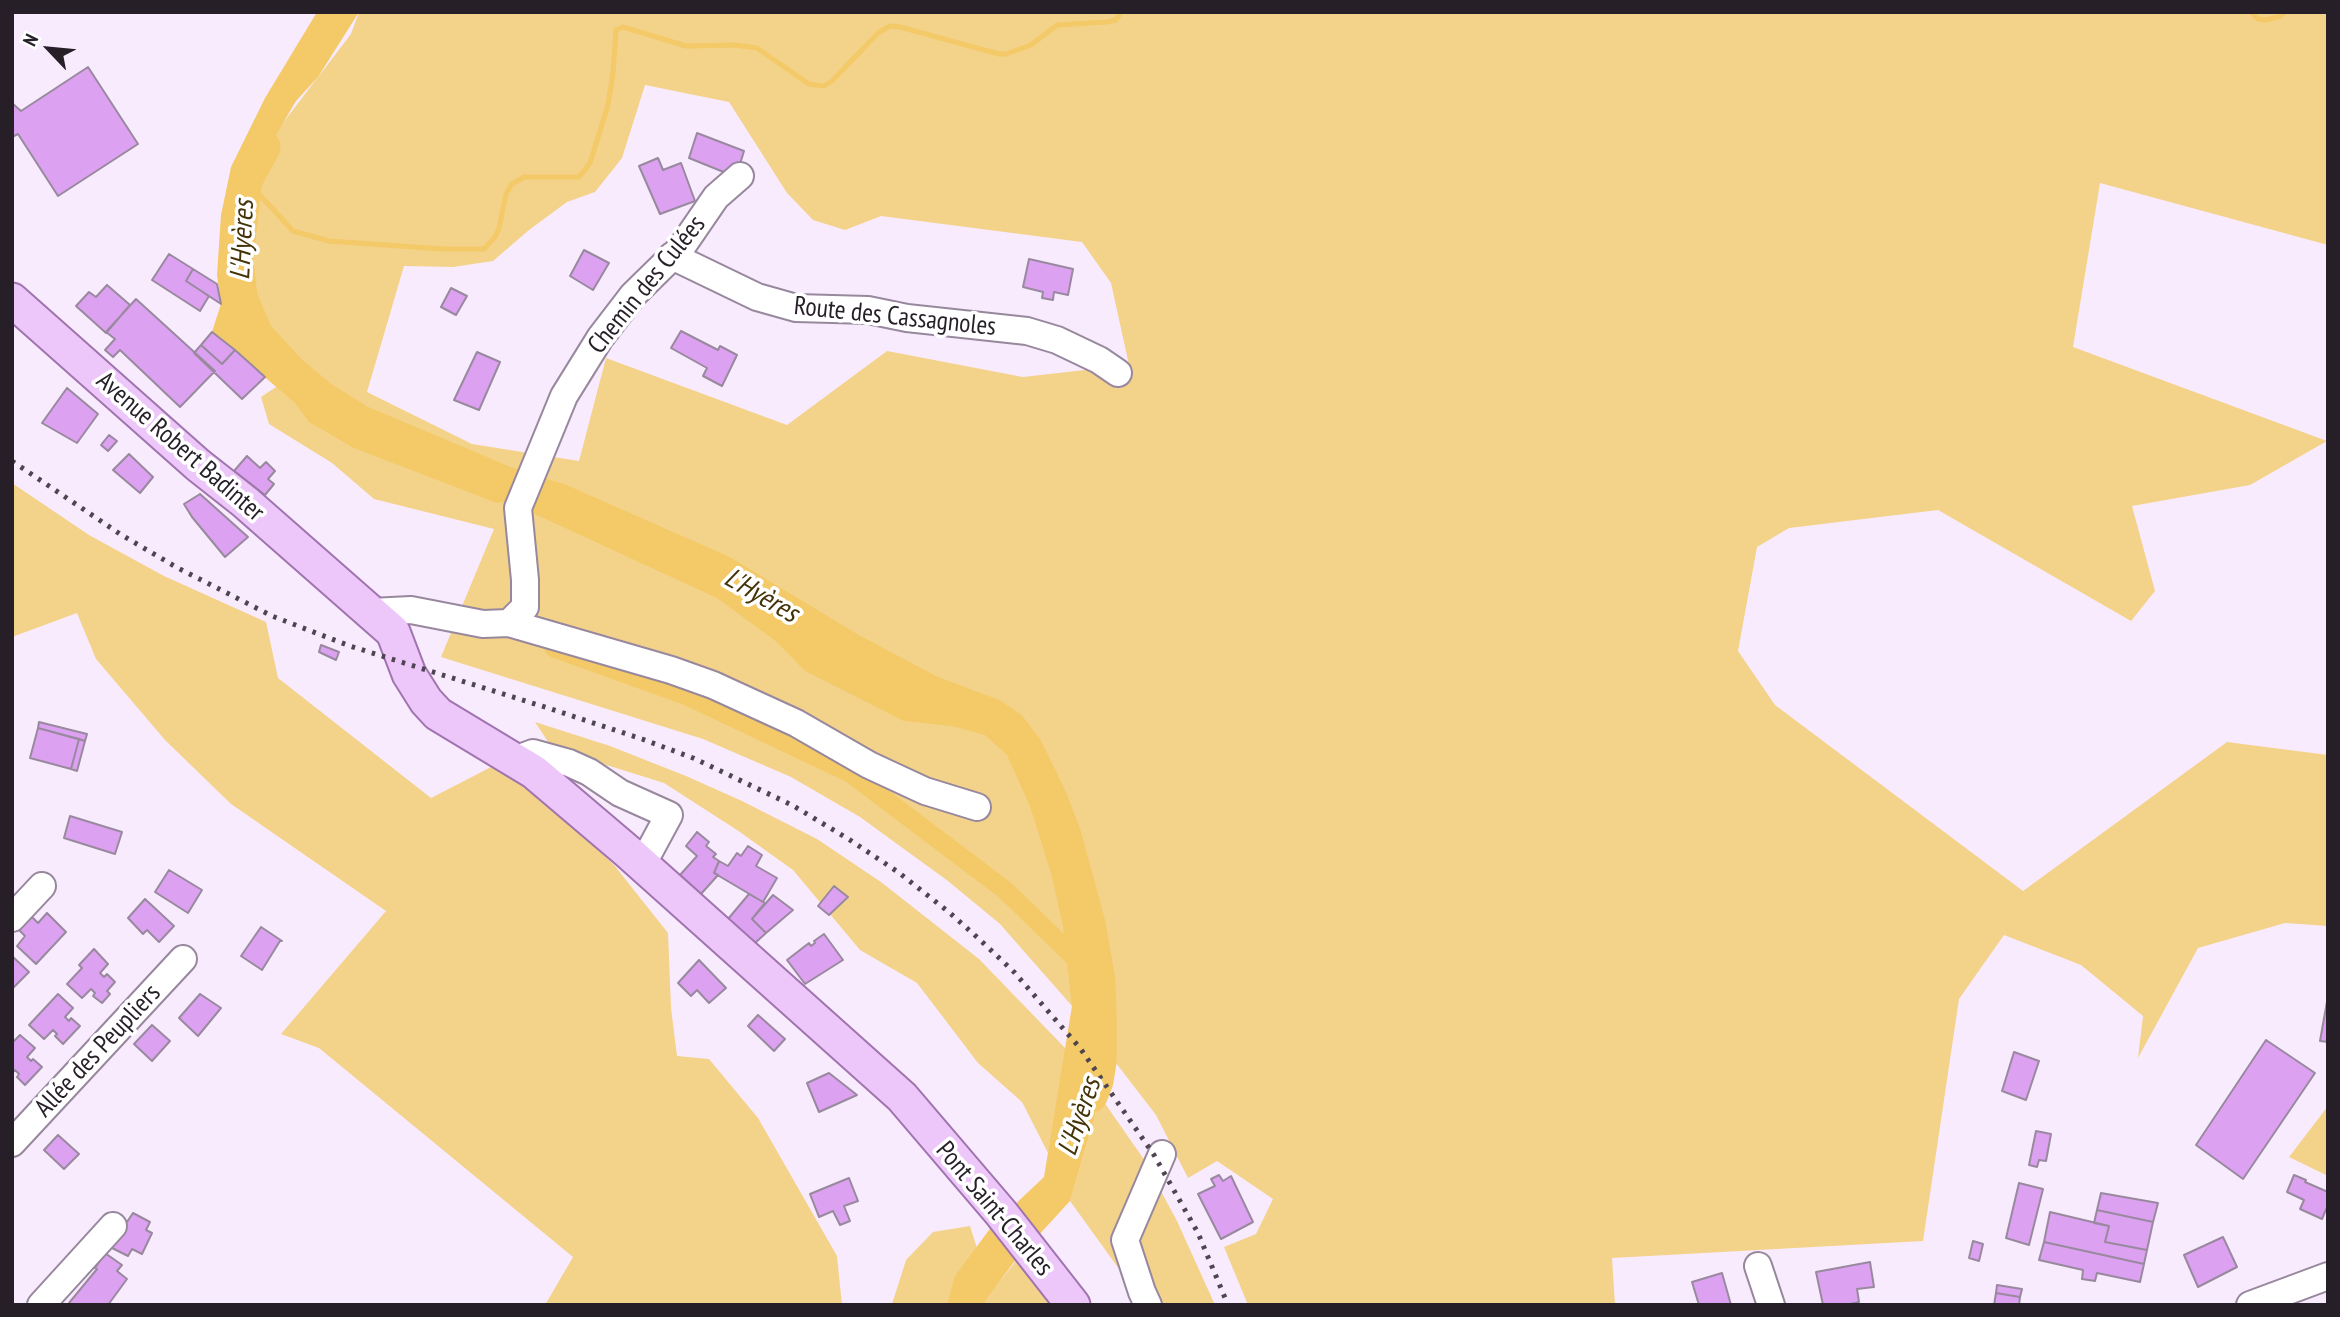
<!DOCTYPE html>
<meta charset="utf-8">
<style>
body{margin:0}
#map{position:relative;width:2340px;height:1317px;overflow:hidden;background:#f9ebfe;font-family:"PT Sans Narrow",sans-serif}
canvas{display:block}
.frame{position:absolute;inset:0;border:14px solid #261f28;pointer-events:none}
.north{position:absolute;left:14px;top:14px;width:70px;height:70px;-webkit-text-stroke:5px #fff;paint-order:stroke;rotate:296deg;font-size:19px;font-weight:700;line-height:28px;text-align:center;color:#261f28}
.north::after{content:'';display:block;margin:auto;width:24px;height:32px;background:#261f28;clip-path:polygon(50% 0,100% 100%,50% 72%,0 100%)}
</style>
<div id="map">
<canvas width="2340" height="1317"></canvas>
<div class="frame"></div>
<div class="north">N</div>
</div>
<script>
const c = document.querySelector('canvas').getContext('2d');
c.lineJoin = 'round';
function fill(path, color) { c.fillStyle = color; c.fill(path, 'evenodd'); }
const toPath = rows => new Path2D(rows.map(r => 'M' + r).join(''));
function stroke(path, color, width, dash) { c.strokeStyle = color; c.lineWidth = width; c.lineCap = dash ? 'butt' : 'round'; c.setLineDash(dash || []); c.stroke(path); }
function write(font, color, halo, rows, align = 'center') {
  c.font = font + ' "PT Sans Narrow",sans-serif'; c.lineWidth = 7; c.setLineDash([]); c.textBaseline = 'middle'; c.strokeStyle = halo; c.fillStyle = color; for (const [text, x, y, turn = 0] of rows) {
    c.save(); c.translate(x, y); c.rotate((+turn || 0) * Math.PI / 180); c.textAlign = isNaN(turn) ? turn : align; if (halo) c.strokeText(text, 0, 0); c.fillText(text, 0, 0); c.restore();
  }
}
fill(toPath([
 [359,12,2328,12,2328,245,2100,183,2073,347,2327,441,2250,485,2132,506,2155,591,2131,621,1938,510,1789,528,1757,547,1738,651,1775,705,2023,891,2227,742,2328,755,2328,926,2285,923,2198,948,2138,1058,2143,1016,2081,965,2004,935,1959,999,1923,1241,1612,1258,1615,1305,1248,1305,1224,1247,1256,1234,1273,1199,1217,1161,1188,1178,1156,1115,1072,1006,1000,924,948,881,860,817,791,777,703,739,441,657,494,529,374,499,332,463,269,424,261,397,276,387,299,378,289,370,249,321,237,260,243,201,263,157,279,128,351,34],
 [645,85,729,102,787,193,813,220,845,230,881,216,1082,242,1111,283,1129,365,1023,377,887,351,787,425,606,358,579,461,472,444,367,392,404,266,453,267,493,261,529,230,567,202,595,192,622,158],
 [12,483,89,535,164,576,266,622,278,678,431,798,495,765,541,793,614,865,668,933,671,1008,677,1056,709,1059,758,1118,837,1256,842,1305,545,1305,573,1257,319,1048,281,1034,386,911,231,804,165,740,96,659,77,613,12,637],
 [535,722,610,746,686,776,742,801,817,839,881,882,979,959,1066,1049,1048,1153,1022,1102,978,1063,917,983,860,950,793,870,737,830,664,783,552,748],
 [1097,1092,1143,1158,1177,1221,1215,1305,1145,1305,1070,1201,1095,1116],
 [2328,1106,2328,1176,2289,1157],
 [970,1226,991,1292,1020,1256,1052,1305,873,1305,892,1304,906,1260,933,1232]
]), '#f3d28a');
fill(toPath([
 [317,12,359,12,318,77,296,101,263,157,246,180,238,235,237,260,241,298,249,321,257,335,289,370,321,397,359,421,506,483,562,501,723,572,850,649,992,715,1010,727,1026,748,1051,799,1065,836,1089,924,1099,981,1100,1062,1095,1116,1070,1201,1014,1262,982,1305,947,1305,955,1276,992,1226,1044,1177,1072,1006,1063,926,1051,873,1030,806,1007,755,985,735,952,726,904,721,805,671,777,642,717,598,526,510,516,501,497,503,354,448,309,422,295,403,212,332,221,304,217,275,221,215,231,167,265,98]
]), '#f4c967');
stroke(toPath([
 [2251,12,2258,19,2266,20,2281,16,2284,12],
 [246,180,293,231,329,241,442,249,484,249,495,237,499,228,506,194,512,184,524,177,579,177,590,163,608,105,613,73,616,30,623,27,686,46,734,45,757,48,809,84,824,86,832,81,878,33,890,26,900,27,999,54,1006,54,1031,45,1057,25,1107,22,1116,20,1121,12]
]), '#f4c967', 5);
stroke(toPath([
 [554,648,685,695,850,773,1005,890,1099,981]
]), '#f4c967', 19);
stroke(toPath([
 [264,147,246,180,243,201,237,260,241,298,257,335,289,370,321,397,359,421,506,483,562,501,723,572,850,649,931,692,992,715,1010,727,1026,748,1051,799,1065,836,1089,924,1099,981,1100,1015,1100,1062,1097,1081,1091,1096]
]), '#f4c967', 33);
const building = toPath([
 [88,67,138,144,58,196,18,134,12,137,12,103,21,111,88,67],
 [697,133,744,151,736,177,689,158,697,133],
 [658,158,663,170,681,163,695,201,660,214,639,166,658,158],
 [584,250,609,263,593,290,570,276,584,250],
 [169,254,193,269,186,281,209,296,200,311,152,280,169,254],
 [1029,259,1073,269,1068,295,1054,292,1053,300,1042,298,1043,292,1023,287,1029,259],
 [193,269,217,284,221,304,186,281,193,269],
 [107,285,130,305,106,333,76,306,89,292,96,297,107,285],
 [451,288,467,296,456,315,441,307,451,288],
 [136,299,215,371,180,407,120,350,113,357,105,350,115,339,106,332,136,299],
 [681,331,718,350,720,346,737,355,722,386,703,376,707,368,671,348,681,331],
 [212,332,235,350,222,364,201,345,212,332],
 [201,345,222,364,235,350,265,377,242,399,194,353,201,345],
 [477,352,500,362,479,410,454,400,477,352],
 [67,388,98,414,77,443,42,423,67,388],
 [109,435,117,441,108,451,101,445,109,435],
 [129,454,153,477,140,493,113,470,129,454],
 [247,456,260,468,266,462,275,471,268,479,274,484,265,495,234,471,247,456],
 [200,494,248,537,225,557,192,517,184,504,200,494],
 [321,645,339,652,336,660,319,652,321,645],
 [39,722,87,734,85,741,38,728,39,722],
 [38,728,79,739,71,769,30,758,38,728],
 [79,739,85,741,77,771,71,769,79,739],
 [70,816,122,832,115,854,64,838,70,816],
 [697,832,709,842,706,846,716,854,713,857,719,861,714,873,718,875,701,894,680,875,697,856,686,846,697,832],
 [748,846,762,855,756,866,777,878,763,902,714,873,719,861,728,866,737,853,741,856,748,846],
 [169,870,202,890,188,913,155,892,169,870],
 [834,886,848,897,829,915,818,906,834,886],
 [749,894,765,903,752,919,766,933,755,943,728,919,749,894],
 [773,895,793,910,766,933,752,919,773,895],
 [145,899,174,926,159,942,147,930,143,934,128,918,145,899],
 [47,913,66,932,36,964,17,946,25,936,18,929,31,916,38,923,47,913],
 [261,927,282,941,280,941,262,970,241,956,261,927],
 [824,934,843,960,805,984,787,960,809,943,811,946,815,943,814,941,824,934],
 [94,949,108,964,100,973,104,977,107,974,115,982,107,991,110,994,102,1003,93,996,95,993,91,989,82,998,67,984,82,968,79,965,94,949],
 [12,956,29,972,12,989,12,956],
 [699,960,726,988,709,1003,697,990,691,996,678,983,699,960],
 [58,994,73,1008,65,1017,69,1021,71,1018,80,1026,63,1044,55,1036,57,1034,53,1030,44,1039,29,1025,58,994],
 [200,994,221,1008,198,1036,179,1018,200,994],
 [2328,996,2328,1042,2320,1041,2328,996],
 [758,1015,785,1039,774,1051,748,1026,758,1015],
 [152,1025,170,1041,152,1061,134,1044,152,1025],
 [20,1035,35,1048,27,1057,31,1061,33,1059,42,1067,25,1085,17,1077,19,1074,15,1070,12,1073,12,1043,20,1035],
 [2266,1040,2315,1073,2243,1179,2196,1145,2266,1040],
 [2014,1052,2039,1061,2026,1100,2002,1091,2014,1052],
 [829,1073,857,1095,819,1112,807,1083,829,1073],
 [2036,1131,2051,1134,2046,1161,2039,1160,2037,1167,2029,1165,2036,1131],
 [58,1135,79,1154,64,1169,44,1150,58,1135],
 [1219,1175,1223,1181,1231,1176,1253,1222,1221,1239,1198,1194,1215,1186,1211,1179,1219,1175],
 [2294,1175,2306,1180,2305,1182,2328,1192,2328,1205,2322,1219,2300,1209,2304,1200,2287,1192,2294,1175],
 [849,1178,858,1201,844,1206,850,1221,840,1225,833,1211,819,1217,810,1194,849,1178],
 [2019,1183,2043,1189,2029,1245,2006,1238,2019,1183],
 [2101,1193,2158,1203,2153,1222,2097,1210,2101,1193],
 [2097,1210,2153,1222,2147,1250,2105,1242,2109,1226,2094,1223,2097,1210],
 [2050,1212,2109,1226,2105,1242,2147,1250,2144,1264,2044,1242,2050,1212],
 [133,1213,150,1222,146,1230,152,1233,142,1254,132,1249,128,1256,110,1247,133,1213],
 [2223,1237,2237,1267,2198,1287,2184,1255,2223,1237],
 [1973,1241,1983,1244,1979,1261,1969,1258,1973,1241],
 [2044,1242,2144,1264,2140,1282,2097,1273,2095,1281,2082,1279,2083,1270,2039,1260,2044,1242],
 [105,1253,122,1265,117,1271,127,1279,108,1305,72,1305,69,1303,97,1269,95,1268,105,1253],
 [1870,1262,1874,1287,1857,1289,1859,1302,1845,1305,1823,1305,1816,1272,1870,1262],
 [1722,1273,1731,1305,1699,1305,1692,1282,1722,1273],
 [1997,1285,2022,1289,2020,1297,1996,1293,1997,1285],
 [1996,1293,2020,1297,2019,1305,1994,1305,1996,1293]
]);
fill(building, '#dda1f1');
stroke(building, '#99899e', 2);
const minor = toPath([
 [672,256,757,297,796,308,868,310,907,318,1027,331,1057,340,1099,360,1118,373],
 [371,612,411,610,483,624,509,623,525,607,525,580,518,508,564,396,600,338,633,295,681,248,716,197,740,176],
 [509,623,671,670,713,685,796,723,869,765,925,791,977,807],
 [514,760,533,753,569,763,589,772,620,793,669,815,642,865],
 [12,918,42,886],
 [12,1143,183,959],
 [1758,1266,1771,1305],
 [41,1305,113,1226],
 [1148,1305,1142,1292,1125,1240,1162,1154],
 [2250,1305,2328,1276]
]);
const major = toPath([
 [12,300,198,465,245,502,393,632,409,674,426,701,438,714,534,772,627,851,902,1097,1001,1213,1073,1305]
]);
stroke(minor, '#98889e', 30);
stroke(major, '#a074ae', 37);
stroke(minor, '#fff', 26);
stroke(major, '#edc7fa', 33);
stroke(toPath([
 [12,461,120,534,176,567,272,616,350,646,548,708,642,739,693,758,792,805,850,840,898,872,950,913,978,938,1014,972,1080,1048,1154,1155,1198,1233,1228,1305]
]), '#4e4550', 5, [3.5, 7]);
write('26px', '#261f28', '#fff', [
 ["Chemin des Culées",647,285,-51],
 ["Route des Cassagnoles",895,317,6],
 ["Avenue Robert Badinter",180,447,41],
 ["Allée des Peupliers",98,1051,-47],
 ["Pont Saint-Charles",994,1209,50]
]);
write('italic 28px', '#453408', '#fff', [
 ["L'Hyères",243,240,-87],
 ["L'Hyères",761,596,30],
 ["L'Hyères",1080,1117,-71]
]);
</script>
